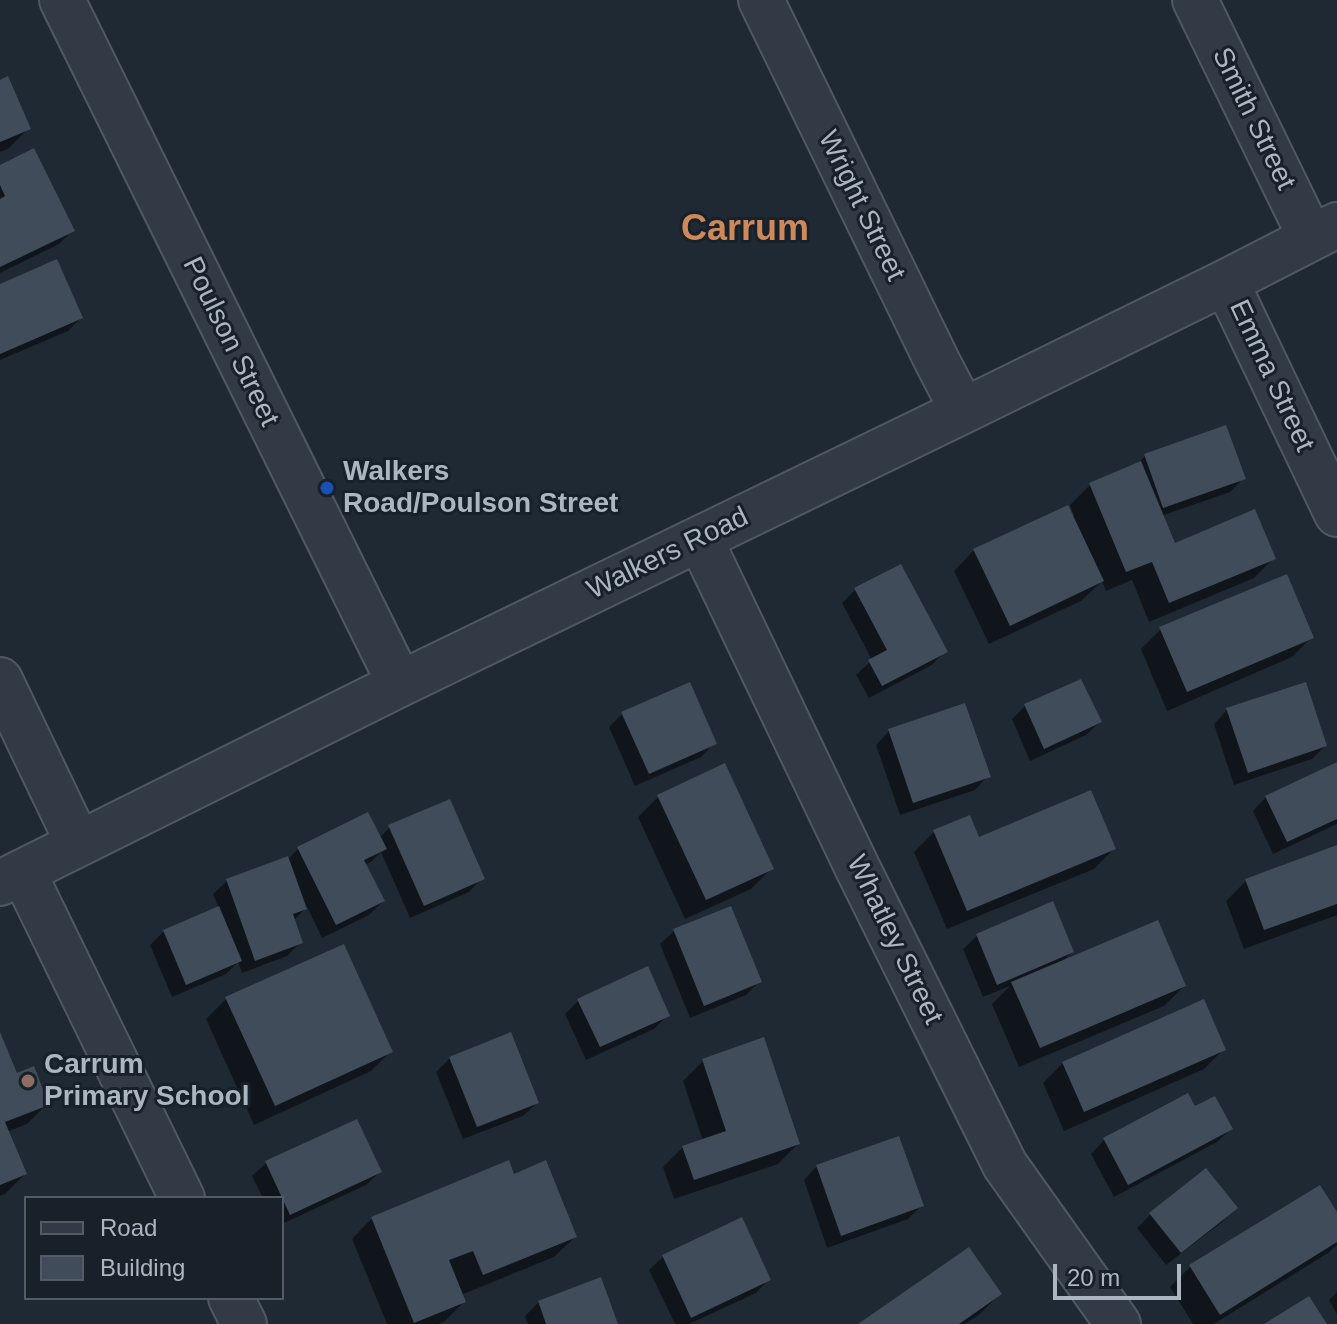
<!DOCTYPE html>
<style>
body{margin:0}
#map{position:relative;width:1337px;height:1324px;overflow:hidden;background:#1f2934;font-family:Helvetica,sans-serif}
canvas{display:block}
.legend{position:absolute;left:24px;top:1196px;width:260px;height:104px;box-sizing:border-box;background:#182029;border:2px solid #535c66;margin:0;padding:10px 14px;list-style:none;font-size:24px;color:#acb6c2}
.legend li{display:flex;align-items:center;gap:16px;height:40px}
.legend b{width:40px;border:2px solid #535c66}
.scale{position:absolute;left:1053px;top:1264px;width:128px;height:36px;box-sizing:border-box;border:4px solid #acb6c2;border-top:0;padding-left:10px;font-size:24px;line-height:28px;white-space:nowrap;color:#acb6c2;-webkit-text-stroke:6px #182029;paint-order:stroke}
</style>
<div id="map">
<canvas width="1337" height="1324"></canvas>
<ul class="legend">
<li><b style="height:10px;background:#323b45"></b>Road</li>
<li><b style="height:22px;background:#404c59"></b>Building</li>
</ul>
<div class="scale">20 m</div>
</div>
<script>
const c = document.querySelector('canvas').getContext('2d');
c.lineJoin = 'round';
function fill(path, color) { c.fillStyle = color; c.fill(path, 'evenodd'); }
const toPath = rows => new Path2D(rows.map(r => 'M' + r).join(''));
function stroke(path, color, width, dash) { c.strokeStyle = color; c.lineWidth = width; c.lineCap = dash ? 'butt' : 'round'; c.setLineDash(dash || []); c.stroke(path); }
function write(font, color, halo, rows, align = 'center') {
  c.font = font + ' Helvetica,sans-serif'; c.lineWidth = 6; c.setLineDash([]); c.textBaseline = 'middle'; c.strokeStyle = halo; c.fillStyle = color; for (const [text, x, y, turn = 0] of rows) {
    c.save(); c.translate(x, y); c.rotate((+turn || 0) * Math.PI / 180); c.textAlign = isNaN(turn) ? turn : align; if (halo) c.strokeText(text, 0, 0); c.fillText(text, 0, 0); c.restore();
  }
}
fill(toPath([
 [0,82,28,129,8,149,0,152],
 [0,167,73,230,59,244,0,273],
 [0,286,81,318,68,331,0,360],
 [1145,456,1244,478,1230,492,1161,516,1174,546,1274,558,1254,578,1149,622,1132,580,1106,591,1102,581,1081,601,989,644,954,571,974,550,1074,516,1070,505,1090,485,1135,466],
 [855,590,945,651,932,665,869,698,856,675,872,660,842,603],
 [1161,629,1312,637,1292,657,1167,711,1141,649],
 [1025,706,1100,722,1086,735,1030,761,1012,719],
 [1227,710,1325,746,1312,759,1234,785,1214,724],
 [623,713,714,743,701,757,635,786,609,727],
 [889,731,988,776,975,790,900,815,876,745],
 [1337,765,1337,824,1273,854,1253,811,1266,797],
 [724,766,771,869,751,889,685,919,638,817,658,797],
 [390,827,482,878,469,892,410,918,381,852,371,862,365,865,383,901,369,915,322,938,307,907,293,921,300,943,287,956,242,973,238,962,226,974,172,997,150,945,164,931,219,909,213,894,227,881,289,858,298,849,379,838],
 [934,832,978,839,1114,849,1094,869,947,929,914,852],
 [1337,847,1337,915,1244,949,1226,901,1246,881],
 [1052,904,1072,952,1061,963,1184,986,1164,1006,1019,1067,992,1004,1010,986,983,997,963,949,977,936],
 [674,931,760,981,746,995,690,1018,660,944],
 [226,999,391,1051,371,1071,254,1125,206,1019],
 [579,1000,668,1015,654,1029,586,1060,565,1014],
 [0,1037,15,1076,47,1104,27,1124,7,1132,25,1174,5,1194,0,1196],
 [1224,1049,1204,1069,1064,1131,1043,1083,1063,1063],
 [450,1058,537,1103,523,1116,463,1139,436,1072],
 [703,1061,798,1144,778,1164,674,1199,663,1167,683,1147,703,1141,683,1081],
 [1194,1109,1231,1129,1217,1142,1114,1197,1091,1154,1104,1140],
 [266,1163,380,1172,366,1185,282,1224,282,1198,263,1198,252,1176],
 [817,1166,921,1206,908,1219,827,1248,804,1180],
 [1205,1171,1235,1208,1222,1222,1166,1265,1137,1228,1150,1215],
 [513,1176,575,1237,554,1257,461,1295,464,1302,444,1322,438,1324,387,1324,352,1239,372,1218],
 [1337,1216,1337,1245,1328,1253,1214,1324,1193,1324,1170,1287,1190,1267],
 [663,1257,769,1279,756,1293,689,1324,675,1324,649,1270],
 [1337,1292,1337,1314,1329,1300],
 [1000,1294,980,1314,965,1324,861,1324],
 [539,1302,616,1324,528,1324,525,1316]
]), '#0007');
fill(toPath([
 [8,76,31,129,0,142,0,80],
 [34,148,75,231,0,267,0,199,5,196,0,185,0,165],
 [57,259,83,318,0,354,0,284],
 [1226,425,1246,479,1163,508,1144,454],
 [1141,461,1175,543,1255,509,1276,559,1169,603,1152,562,1126,572,1089,483],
 [1068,505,1104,581,1010,626,973,549],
 [901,564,948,652,882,686,868,660,887,650,854,588],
 [1287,574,1314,638,1187,692,1159,627],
 [1081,679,1102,722,1044,749,1024,704],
 [690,682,717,744,649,774,621,712],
 [1306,682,1327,746,1248,773,1226,708],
 [965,703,991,777,913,803,888,729],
 [1337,762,1337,819,1287,842,1265,796],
 [725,763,774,869,706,900,657,795],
 [1091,790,1116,849,967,911,933,830,970,815,979,837],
 [450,799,485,879,424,906,388,825],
 [368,812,387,849,364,860,385,901,336,925,297,847],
 [1337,845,1337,904,1264,930,1245,879],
 [288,856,307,909,293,914,303,943,255,961,226,879],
 [1053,901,1074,952,997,985,976,934],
 [219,906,242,961,186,985,163,930],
 [731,906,762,982,704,1006,673,929],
 [1158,920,1186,986,1040,1048,1011,982],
 [344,944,393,1052,275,1106,225,997],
 [648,966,670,1016,600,1047,577,999],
 [1204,999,1226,1050,1084,1112,1062,1062],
 [0,1032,17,1073,34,1066,49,1105,5,1122,27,1174,0,1185],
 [511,1032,539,1103,477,1127,449,1057],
 [764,1037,800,1144,694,1180,682,1146,726,1131,702,1059],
 [1188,1093,1195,1106,1215,1096,1233,1129,1128,1185,1103,1138],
 [357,1119,382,1172,290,1215,265,1161],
 [899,1136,924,1206,841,1236,816,1165],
 [509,1160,514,1174,546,1160,577,1237,483,1275,473,1251,449,1260,466,1302,414,1323,371,1217],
 [1206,1168,1238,1208,1181,1253,1149,1213],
 [1320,1185,1337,1212,1337,1242,1220,1315,1189,1265],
 [742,1217,771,1280,691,1318,662,1255],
 [969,1247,1002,1294,959,1324,858,1324],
 [601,1277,618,1324,546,1324,538,1301],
 [1309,1296,1327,1324,1264,1324]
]), '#404c59');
const minor = toPath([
 [62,0,400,684],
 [761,0,938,363,963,411],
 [1195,0,1311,238],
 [1226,282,1337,514],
 [700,539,858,869,1005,1165,1118,1324],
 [0,680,78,843],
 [23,872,182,1198],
 [0,883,400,684,963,411,1226,282,1337,225],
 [231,1298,244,1324]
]);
stroke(minor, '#505963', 48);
stroke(minor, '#323b45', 44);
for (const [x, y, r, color] of [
 [327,488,8,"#1a4fb4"],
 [28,1081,8,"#8d6e63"]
]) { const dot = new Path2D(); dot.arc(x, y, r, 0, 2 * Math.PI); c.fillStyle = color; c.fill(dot); stroke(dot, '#182029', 3); }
write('28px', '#acb6c2', '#182029', [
 ["Smith Street",1253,119,64],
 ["Wright Street",861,206,64],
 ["Poulson Street",230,342,64],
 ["Emma Street",1271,376,65],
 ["Walkers Road",668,554,-26],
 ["Whatley Street",894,940,64]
]);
write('bold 28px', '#acb6c2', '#182029', [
 ["Walkers",343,472],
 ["Road/Poulson Street",343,504],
 ["Carrum",44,1065],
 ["Primary School",44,1097]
], 'left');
write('bold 36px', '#ce895b', '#182029', [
 ["Carrum",745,230]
]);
</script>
